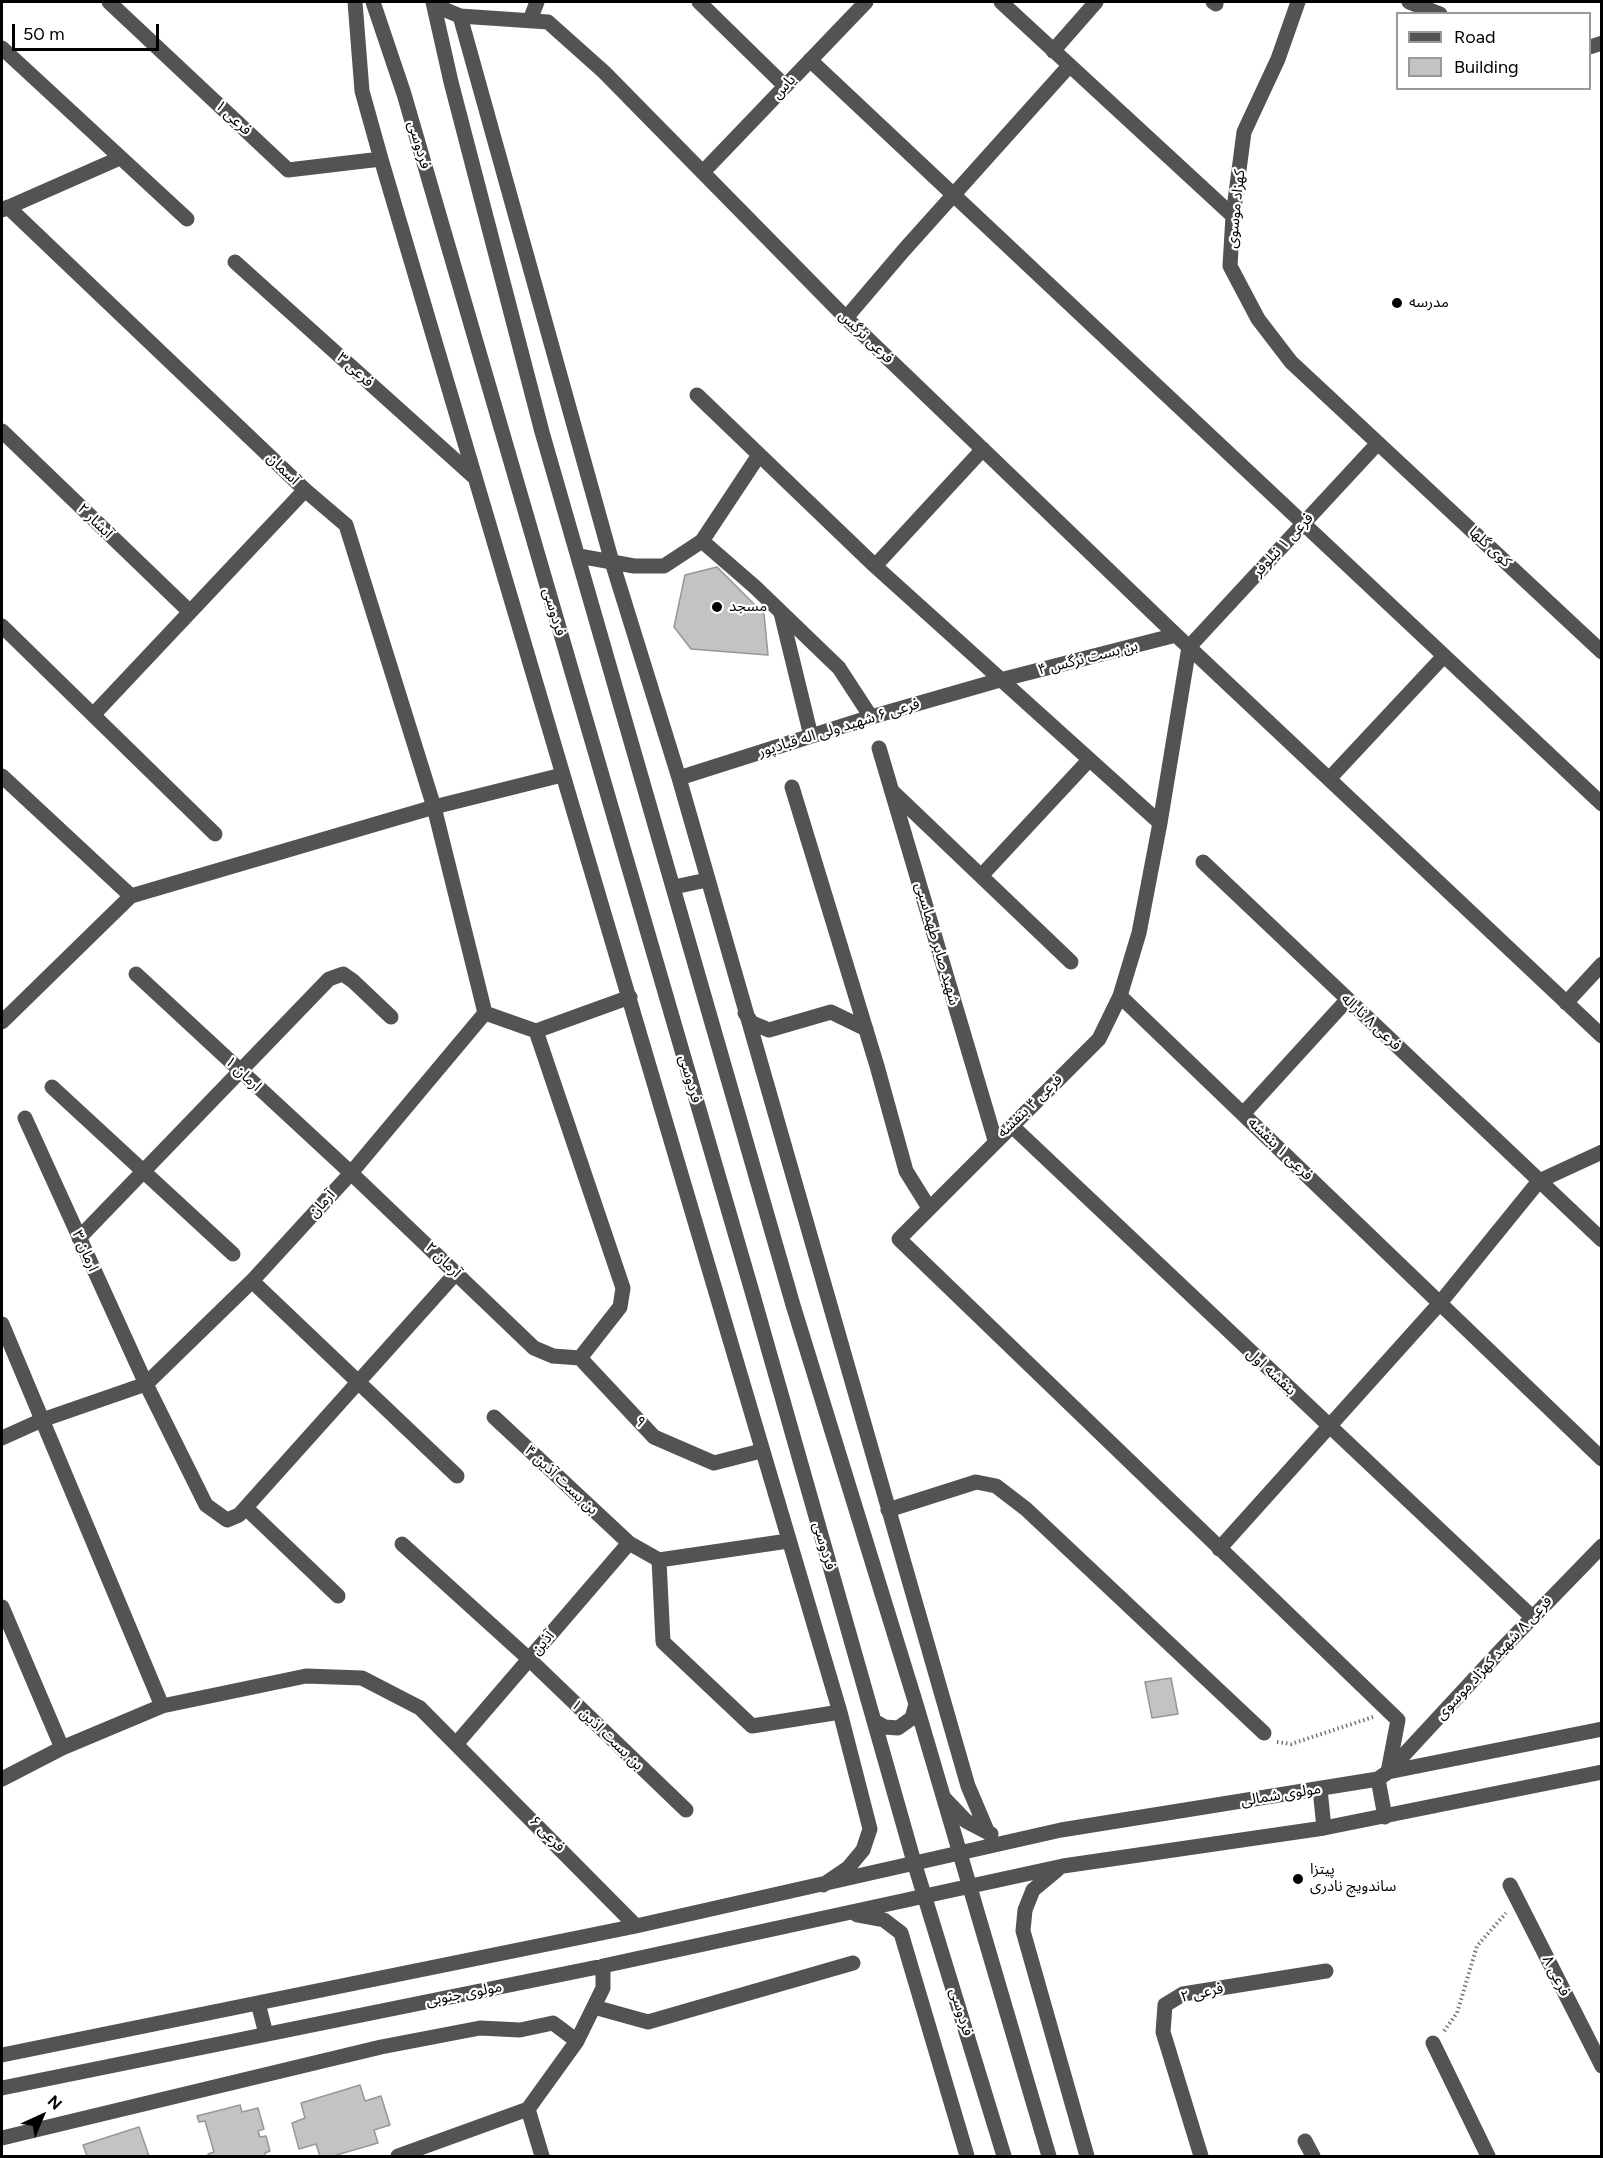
<!DOCTYPE html>
<meta charset="utf-8">
<style>
body{margin:0}
#map{position:relative;width:1603px;height:2158px;overflow:hidden;background:#fff;font-family:Figtree,sans-serif}
canvas{display:block}
.frame{position:absolute;inset:0;border:3px solid #000;pointer-events:none}
.legend{position:absolute;left:1396px;top:12px;width:195px;height:78px;box-sizing:border-box;background:#fff;border:2px solid #999;margin:0;padding:8px 10px;list-style:none;font-size:18px;color:#000}
.legend li{display:flex;align-items:center;gap:12px;height:30px}
.legend b{width:30px;border:2px solid #999}
.north{position:absolute;left:12px;top:2086px;width:60px;height:60px;-webkit-text-stroke:4px #fff;paint-order:stroke;rotate:44deg;font-size:16px;font-weight:700;line-height:24px;text-align:center;color:#000}
.north::after{content:'';display:block;margin:auto;width:21px;height:27px;background:#000;clip-path:polygon(50% 0,100% 100%,50% 72%,0 100%)}
.scale{position:absolute;left:12px;top:24px;width:147px;height:27px;box-sizing:border-box;border:3px solid #000;border-top:0;padding-left:8px;font-size:18px;line-height:21px;white-space:nowrap;color:#000;-webkit-text-stroke:4px #fff;paint-order:stroke}
</style>
<div id="map">
<canvas width="1603" height="2158"></canvas>
<div class="frame"></div>
<ul class="legend">
<li><b style="height:8px;background:#535353"></b>Road</li>
<li><b style="height:16px;background:#c3c3c3"></b>Building</li>
</ul>
<div class="north">N</div>
<div class="scale">50 m</div>
</div>
<script>
const c = document.querySelector('canvas').getContext('2d');
c.lineJoin = 'round';
function fill(path, color) { c.fillStyle = color; c.fill(path, 'evenodd'); }
const toPath = rows => new Path2D(rows.map(r => 'M' + r).join(''));
function stroke(path, color, width, dash) { c.strokeStyle = color; c.lineWidth = width; c.lineCap = dash ? 'butt' : 'round'; c.setLineDash(dash || []); c.stroke(path); }
function write(font, color, halo, rows, align = 'center') {
  c.font = font + ' Figtree,"Noto Sans Arabic",sans-serif'; c.lineWidth = 4.5; c.setLineDash([]); c.textBaseline = 'middle'; c.strokeStyle = halo; c.fillStyle = color; for (const [text, x, y, turn = 0] of rows) {
    c.save(); c.translate(x, y); c.rotate((+turn || 0) * Math.PI / 180); c.textAlign = isNaN(turn) ? turn : align; if (halo) c.strokeText(text, 0, 0); c.fillText(text, 0, 0); c.restore();
  }
}
const building = toPath([
 [717,567,764,614,768,655,691,649,674,627,685,575,717,567],
 [1171,1678,1178,1714,1152,1718,1145,1682,1171,1678],
 [360,2085,365,2101,381,2096,390,2125,374,2130,378,2143,333,2156,320,2156,316,2144,299,2149,292,2123,305,2118,301,2103,360,2085],
 [240,2105,242,2112,258,2108,264,2129,258,2131,260,2137,266,2136,270,2151,265,2153,265,2156,209,2156,208,2154,214,2152,205,2121,199,2122,197,2116,240,2105],
 [139,2127,149,2156,87,2156,83,2145,139,2127]
]);
fill(building, '#c3c3c3');
stroke(building, '#979797', 1.5);
stroke(toPath([
 [1277,1742,1291,1744,1373,1717],
 [1444,2031,1457,2013,1477,1946,1506,1913]
]), '#757575', 4, [1.5, 3]);
stroke(toPath([
 [109,2,288,170,381,159],
 [355,2,362,91,381,159,840,1712,870,1829,863,1850,848,1868,823,1885],
 [373,2,404,94,753,1295,914,1862,1004,2156],
 [433,2,451,82,542,432,793,1305,916,1704,1049,2156],
 [699,2,785,86],
 [1001,2,1233,216],
 [1213,2,1216,4],
 [1298,2,1278,59,1244,132,1233,216,1230,266,1258,319,1291,362,1602,652],
 [1409,2,1440,14],
 [434,5,460,16,548,22,604,72,846,318,1176,635,1602,1036],
 [460,16,612,562,679,778,968,1786,988,1833],
 [530,20,537,2],
 [1590,47,1602,43],
 [2,48,187,219],
 [1053,51,1096,2],
 [810,60,1602,804],
 [703,172,866,2],
 [8,207,305,490,346,525,434,807,485,1013],
 [2,210,120,158],
 [235,262,474,477],
 [846,318,904,250,1069,66],
 [697,395,875,566,1160,823],
 [2,431,189,611],
 [702,541,759,455],
 [579,556,634,566,664,566,702,541,755,587,839,668,871,717],
 [875,566,983,449],
 [781,613,811,736],
 [2,626,215,834],
 [1189,647,1160,823,1139,933,1120,996,1099,1039,899,1239,1398,1720,1388,1772],
 [1189,647,1378,443],
 [93,715,305,490],
 [879,748,995,1140],
 [2,776,131,896],
 [679,778,871,717,1000,680,1176,635],
 [1329,779,1443,657],
 [792,787,877,1066,906,1171,929,1208],
 [893,792,1071,962],
 [1203,862,1602,1240],
 [981,876,1089,760],
 [674,887,707,880],
 [136,974,351,1173,534,1348,553,1356,580,1358,654,1437,714,1463,761,1451],
 [1120,996,1602,1459],
 [1566,1003,1602,964],
 [485,1013,536,1031,630,997],
 [745,1013,752,1023,769,1030,831,1012,866,1029],
 [2,1022,131,896,434,807,562,775],
 [536,1031,623,1288,620,1307,580,1358],
 [52,1087,233,1254],
 [1243,1114,1347,1000],
 [25,1118,146,1384,206,1505,227,1520,239,1515,456,1273],
 [1012,1126,1532,1617],
 [79,1238,329,979,343,974,353,981,391,1017],
 [252,1281,457,1476],
 [2,1324,162,1706],
 [494,1417,629,1543,659,1560,788,1541],
 [2,1438,42,1420,146,1384,252,1281,351,1173,485,1013],
 [246,1508,338,1596],
 [888,1510,976,1482,996,1486,1026,1509,1264,1733],
 [402,1544,529,1659,686,1810],
 [1219,1549,1440,1303,1539,1181,1602,1152],
 [659,1560,663,1642,752,1726,840,1712],
 [2,1607,62,1748],
 [874,1721,885,1727,898,1728,912,1718,916,1704],
 [457,1743,629,1543],
 [1388,1772,1500,1651,1602,1546],
 [2,1779,62,1748,162,1706,306,1676,362,1678,420,1708,636,1926],
 [1378,1779,1385,1817],
 [1320,1789,1324,1828],
 [944,1798,966,1821,991,1834],
 [1057,1870,1033,1890,1025,1910,1023,1931,1087,2156],
 [1510,1885,1602,2066],
 [857,1915,884,1920,901,1933,967,2156],
 [258,2003,266,2034],
 [594,2007,648,2022,853,1963],
 [1433,2043,1488,2156],
 [2,2055,636,1926,1061,1830,1378,1779,1388,1772,1602,1729],
 [2,2088,603,1966,1063,1866,1324,1828,1602,1772],
 [2,2138,381,2047,480,2028,520,2030,553,2023,577,2041],
 [1305,2141,1313,2156],
 [398,2156,528,2109],
 [542,2156,528,2109,577,2041,603,1988,603,1966],
 [1201,2156,1163,2032,1165,2005,1183,1994,1326,1971]
]), '#535353', 15);
for (const [x, y, r, color] of [
 [1397,303,6,"#000"],
 [717,607,6,"#000"],
 [1298,1879,6,"#000"]
]) { const dot = new Path2D(); dot.arc(x, y, r, 0, 2 * Math.PI); c.fillStyle = color; c.fill(dot); stroke(dot, '#fff', 2); }
write('15px', '#000', '#fff', [
 ["یاس",784,87,-47],
 ["فرعی ۱",233,118,43],
 ["فردوسی",419,145,74],
 ["کهزاد موسوی",1236,209,-84],
 ["فرعی نرگس",866,337,44],
 ["فرعی ۳",355,370,42],
 ["آسمان",283,469,44],
 ["آبشار ۲",95,521,44],
 ["فرعی ۱ نیلوفر",1283,545,-47],
 ["کوی گلها",1490,547,43],
 ["فردوسی",554,612,74],
 ["بن بست نرگس ۴",1088,658,-14],
 ["فرعی ۶ شهید ولی اله قبادپور",839,728,-17],
 ["شهید صابر طهماسبی",937,944,74],
 ["فرعی ۸ ثاراله",1371,1022,43],
 ["ارمان ۱",243,1074,43],
 ["فردوسی",690,1079,74],
 ["فرعی ۴ بنفشه",1030,1106,-44],
 ["فرعی ۱ بنفشه",1280,1149,44],
 ["آرمان",322,1204,-48],
 ["ارمان ۳",85,1251,66],
 ["آرمان ۲",443,1260,44],
 ["بنفشه اول",1271,1372,43],
 ["۹",640,1422,47],
 ["بن بست آذین ۴",561,1480,43],
 ["فردوسی",824,1546,74],
 ["آذین",543,1643,-49],
 ["فرعی ۸ شهید کهزاد موسوی",1494,1658,-47],
 ["بن بست اذین ۱",607,1735,44],
 ["مولوی شمالی",1281,1795,-9],
 ["فرعی ۶",547,1834,46],
 ["فرعی ۸",1556,1976,63],
 ["فرعی ۲",1202,1993,-13],
 ["مولوی جنوبی",464,1994,-11],
 ["فردوسی",961,2012,73]
]);
write('15px', '#000', '#fff', [
 ["مدرسه",1409,303],
 ["مسجد",729,607],
 ["پیتزا",1310,1870],
 ["ساندویچ نادری",1310,1887]
], 'left');
</script>
